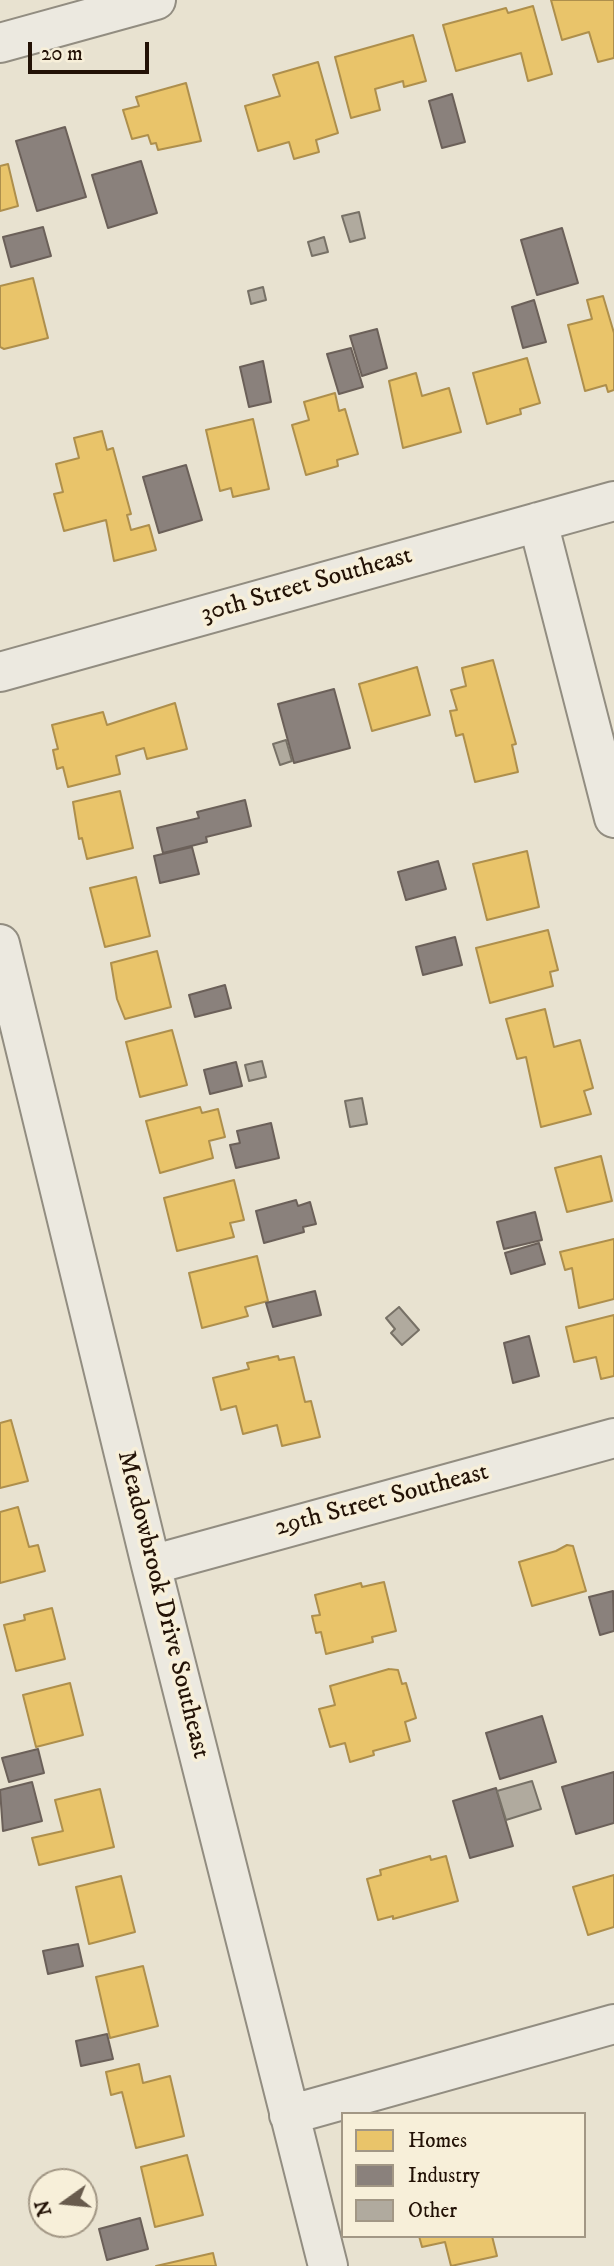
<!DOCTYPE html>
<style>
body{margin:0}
#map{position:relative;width:614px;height:2266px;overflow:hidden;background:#e8e2d0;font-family:"IM FELL DW Pica",serif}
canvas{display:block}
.legend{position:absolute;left:341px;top:2112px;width:245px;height:126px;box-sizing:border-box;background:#f7efd9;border:2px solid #a29785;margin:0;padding:9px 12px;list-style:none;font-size:21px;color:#231206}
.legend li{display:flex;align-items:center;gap:14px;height:35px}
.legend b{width:35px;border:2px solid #a29785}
.north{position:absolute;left:28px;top:2168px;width:70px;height:70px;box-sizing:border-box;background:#f7efd9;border:2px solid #a29785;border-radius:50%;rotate:255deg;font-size:19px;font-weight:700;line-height:28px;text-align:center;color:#231206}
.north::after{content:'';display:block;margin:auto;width:24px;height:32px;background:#685b4d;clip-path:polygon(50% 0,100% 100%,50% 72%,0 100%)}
.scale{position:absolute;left:28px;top:42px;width:121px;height:32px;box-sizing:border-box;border:4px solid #231206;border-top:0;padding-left:9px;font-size:21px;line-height:24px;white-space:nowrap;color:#231206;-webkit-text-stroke:5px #f7efd9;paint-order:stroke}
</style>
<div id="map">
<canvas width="614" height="2266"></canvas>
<ul class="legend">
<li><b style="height:19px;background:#e9c46a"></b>Homes</li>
<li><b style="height:19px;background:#8a817c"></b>Industry</li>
<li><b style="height:19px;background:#b0aa9e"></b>Other</li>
</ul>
<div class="north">N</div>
<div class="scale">20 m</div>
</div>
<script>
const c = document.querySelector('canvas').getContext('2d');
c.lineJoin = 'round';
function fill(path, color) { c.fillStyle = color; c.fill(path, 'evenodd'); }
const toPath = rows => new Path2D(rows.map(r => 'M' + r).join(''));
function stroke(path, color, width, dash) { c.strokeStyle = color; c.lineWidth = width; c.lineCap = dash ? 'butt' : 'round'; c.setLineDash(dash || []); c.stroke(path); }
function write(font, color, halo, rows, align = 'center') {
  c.font = font + ' "IM FELL DW Pica",serif'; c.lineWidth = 7; c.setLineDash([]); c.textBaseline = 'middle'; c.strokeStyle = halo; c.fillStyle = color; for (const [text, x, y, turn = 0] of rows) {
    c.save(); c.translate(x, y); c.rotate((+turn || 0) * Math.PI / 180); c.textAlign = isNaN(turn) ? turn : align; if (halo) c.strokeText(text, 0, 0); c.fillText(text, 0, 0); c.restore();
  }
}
const homes = toPath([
 [551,0,614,0,614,58,598,62,589,32,562,40,551,0],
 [533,6,552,74,528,81,521,53,456,71,443,25,506,8,508,13,533,6],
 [413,35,426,81,404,87,403,81,375,89,380,110,351,118,335,57,413,35],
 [318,62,338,133,316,140,319,152,294,159,289,142,258,151,245,106,280,96,273,75,318,62],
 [186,83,201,141,158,150,156,143,151,144,148,135,132,139,123,110,139,106,136,97,186,83],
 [8,164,18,206,0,211,0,166,8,164],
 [33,278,48,338,4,349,0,347,0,286,33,278],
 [603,296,614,333,614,390,608,392,606,385,585,391,568,325,592,319,587,300,603,296],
 [527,358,540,403,520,409,521,414,487,424,473,373,527,358],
 [416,373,422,396,449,388,461,432,403,448,389,381,416,373],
 [335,393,339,411,345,409,358,454,337,460,338,466,306,475,292,425,309,420,304,402,335,393],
 [253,419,269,489,233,497,231,488,220,491,206,430,253,419],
 [102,431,107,450,113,448,131,514,127,515,131,530,149,525,156,550,114,561,106,520,64,531,54,494,63,492,56,464,79,458,74,438,102,431],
 [493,660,516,744,512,745,518,772,475,782,463,734,456,736,450,711,457,710,451,690,466,686,462,668,493,660],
 [417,667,430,715,372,731,359,684,417,667],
 [175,703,187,749,147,759,144,748,116,756,120,774,68,787,63,767,57,769,53,750,58,749,52,725,103,712,107,725,175,703],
 [120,791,133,848,87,859,82,838,79,839,73,802,120,791],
 [527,851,539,907,487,920,473,864,527,851],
 [136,877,150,936,105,947,90,888,136,877],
 [548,930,558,970,550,972,553,986,490,1003,476,948,548,930],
 [157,951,171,1007,125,1019,117,999,111,963,157,951],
 [545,1009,554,1047,580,1040,593,1088,584,1091,591,1114,541,1127,526,1057,517,1059,506,1019,545,1009],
 [172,1030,187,1085,140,1097,126,1042,172,1030],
 [200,1107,202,1113,218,1109,225,1137,209,1141,213,1158,160,1173,146,1121,200,1107],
 [601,1156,612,1201,567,1212,555,1168,601,1156],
 [234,1180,244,1220,230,1223,234,1237,177,1251,164,1198,234,1180],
 [614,1239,614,1299,579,1308,572,1268,565,1270,560,1252,614,1239],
 [257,1256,268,1301,245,1307,248,1316,202,1328,189,1273,257,1256],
 [614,1315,614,1376,601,1379,596,1357,574,1362,566,1327,614,1315],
 [278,1356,279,1360,294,1357,305,1402,311,1401,320,1437,282,1446,277,1425,243,1434,236,1406,221,1410,213,1378,249,1369,247,1363,278,1356],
 [11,1420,28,1481,0,1488,0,1423,11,1420],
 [18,1507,29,1547,38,1545,45,1571,0,1583,0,1512,18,1507],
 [567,1545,573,1546,586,1591,532,1606,519,1562,556,1551,567,1545],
 [384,1582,396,1631,372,1637,373,1642,326,1654,321,1632,316,1633,312,1616,320,1615,315,1595,361,1583,362,1587,384,1582],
 [52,1608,65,1659,16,1671,4,1625,25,1620,24,1615,52,1608],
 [389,1669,398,1670,402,1684,406,1683,416,1718,405,1722,410,1741,373,1751,374,1755,350,1762,345,1743,330,1747,319,1709,335,1705,330,1686,389,1669],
 [70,1683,83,1735,36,1747,23,1695,70,1683],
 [100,1789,114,1847,39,1865,32,1838,63,1831,55,1800,100,1789],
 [430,1856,431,1860,446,1856,458,1901,393,1919,393,1916,378,1920,367,1879,381,1875,380,1870,430,1856],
 [614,1875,614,1927,588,1935,573,1887,614,1875],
 [121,1876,135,1932,89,1944,76,1887,121,1876],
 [143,1966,158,2026,110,2038,96,1977,143,1966],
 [139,2064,143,2083,170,2076,184,2136,136,2148,122,2092,111,2095,106,2072,139,2064],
 [187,2155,203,2215,155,2227,141,2167,187,2155],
 [419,2236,492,2236,497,2256,451,2266,445,2242,422,2247,419,2236],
 [213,2253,216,2266,156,2266,213,2253]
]);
fill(homes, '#e9c46a');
stroke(homes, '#ae8f4c', 2);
const industry = toPath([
 [452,94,465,142,442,148,429,101,452,94],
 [65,127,86,197,37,211,16,141,65,127],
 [141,161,157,213,108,228,92,175,141,161],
 [43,227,51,256,11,267,3,237,43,227],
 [562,228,578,283,537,295,521,240,562,228],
 [534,300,546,342,523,348,512,307,534,300],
 [377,329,387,368,362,376,350,336,377,329],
 [351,348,363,387,339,394,327,354,351,348],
 [263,361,271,402,249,407,240,367,263,361],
 [186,465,202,520,159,533,143,477,186,465],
 [334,689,350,748,294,763,278,704,334,689],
 [245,800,251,826,206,837,207,842,163,853,157,828,199,818,197,812,245,800],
 [192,847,199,874,160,883,154,856,192,847],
 [438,861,446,889,406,900,398,872,438,861],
 [455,937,462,965,423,975,416,947,455,937],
 [225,985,231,1008,195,1017,189,995,225,985],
 [236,1062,242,1086,210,1094,204,1070,236,1062],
 [271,1123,279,1158,236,1168,230,1145,240,1143,237,1131,271,1123],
 [296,1200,298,1206,310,1202,316,1224,303,1227,304,1232,264,1243,256,1211,296,1200],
 [535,1212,542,1240,504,1249,497,1222,535,1212],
 [539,1243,545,1264,511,1274,505,1253,539,1243],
 [315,1291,321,1315,273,1327,266,1303,315,1291],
 [529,1336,539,1376,513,1383,504,1343,529,1336],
 [613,1591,614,1631,600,1635,589,1597,613,1591],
 [542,1716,556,1762,500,1779,486,1733,542,1716],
 [38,1749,44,1773,9,1782,2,1758,38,1749],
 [614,1772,614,1823,576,1834,562,1787,614,1772],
 [32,1782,42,1821,3,1831,0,1790,32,1782],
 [496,1788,513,1846,470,1858,453,1801,496,1788],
 [78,1944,83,1966,48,1974,43,1951,78,1944],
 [107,2034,113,2059,81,2066,76,2041,107,2034],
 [140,2218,148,2249,107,2260,99,2229,140,2218]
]);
fill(industry, '#8a817c');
stroke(industry, '#6b6059', 2);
const building = toPath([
 [359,212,365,238,350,242,342,216,359,212],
 [324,237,328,252,312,256,308,242,324,237],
 [263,287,266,300,251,304,248,291,263,287],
 [286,740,292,761,280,765,273,744,286,740],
 [262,1061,266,1077,249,1081,245,1065,262,1061],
 [362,1098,367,1124,350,1127,345,1101,362,1098],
 [399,1307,419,1330,402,1345,391,1333,395,1329,386,1318,399,1307],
 [532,1781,541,1809,506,1820,497,1791,532,1781]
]);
fill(building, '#b0aa9e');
stroke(building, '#777166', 2);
const minor = toPath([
 [0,43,156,0],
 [538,522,614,818],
 [0,672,614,501],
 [0,944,151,1565,328,2266],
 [151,1565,614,1438],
 [289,2115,614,2024]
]);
stroke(minor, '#928d81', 42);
stroke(minor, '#ece9e0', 38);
write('26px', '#231206', '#f7efd9', [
 ["30th Street Southeast",307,586,-16],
 ["29th Street Southeast",382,1501,-15],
 ["Meadowbrook Drive Southeast",162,1605,76]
]);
</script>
